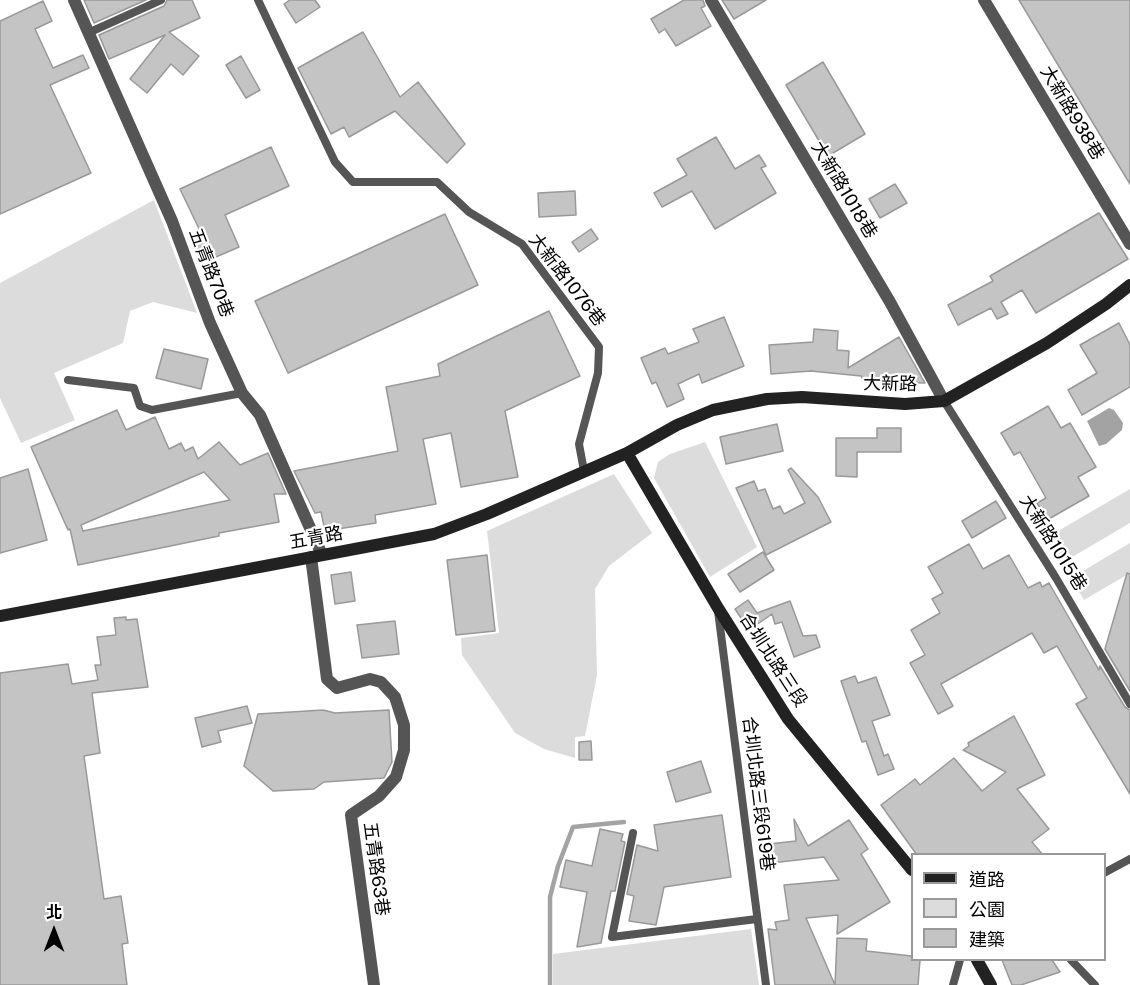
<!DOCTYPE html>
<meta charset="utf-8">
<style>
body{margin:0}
#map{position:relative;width:1130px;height:985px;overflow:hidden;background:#fff;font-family:"Public Sans","Noto Sans TC",sans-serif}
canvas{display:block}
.legend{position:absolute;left:911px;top:853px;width:195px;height:108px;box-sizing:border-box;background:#fff;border:2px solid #999;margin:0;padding:8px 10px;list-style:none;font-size:18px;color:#000}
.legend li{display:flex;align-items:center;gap:12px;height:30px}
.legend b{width:30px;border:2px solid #999}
.north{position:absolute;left:24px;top:901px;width:60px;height:60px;-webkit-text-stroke:4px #fff;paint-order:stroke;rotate:0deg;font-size:16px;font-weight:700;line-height:24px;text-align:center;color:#000}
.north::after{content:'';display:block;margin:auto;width:21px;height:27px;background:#000;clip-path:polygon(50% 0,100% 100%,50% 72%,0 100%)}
</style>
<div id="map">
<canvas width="1130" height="985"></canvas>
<ul class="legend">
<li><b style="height:8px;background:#222"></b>道路</li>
<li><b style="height:16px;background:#dcdcdc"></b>公園</li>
<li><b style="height:16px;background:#c4c4c4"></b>建築</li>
</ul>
<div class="north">北</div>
</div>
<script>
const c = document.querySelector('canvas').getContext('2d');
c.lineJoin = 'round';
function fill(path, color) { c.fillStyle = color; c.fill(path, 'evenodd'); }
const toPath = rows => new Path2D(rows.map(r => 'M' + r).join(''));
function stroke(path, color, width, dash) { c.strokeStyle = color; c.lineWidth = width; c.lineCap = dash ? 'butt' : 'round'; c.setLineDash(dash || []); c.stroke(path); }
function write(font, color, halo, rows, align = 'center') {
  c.font = font + ' "Public Sans","Noto Sans TC",sans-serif'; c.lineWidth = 4.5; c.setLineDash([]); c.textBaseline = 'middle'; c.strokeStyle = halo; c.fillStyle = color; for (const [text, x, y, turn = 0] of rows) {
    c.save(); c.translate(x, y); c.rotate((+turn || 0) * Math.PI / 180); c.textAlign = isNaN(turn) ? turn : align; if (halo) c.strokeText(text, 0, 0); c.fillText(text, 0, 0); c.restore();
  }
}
fill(toPath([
 [154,200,197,313,153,302,130,311,123,343,54,373,75,420,21,443,0,398,0,283],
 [705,442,757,547,710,577,654,478,658,462,670,454],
 [614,474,652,533,609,566,595,589,597,675,585,736,575,737,575,758,544,749,515,733,462,655,461,638,499,633,487,531],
 [1130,489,1130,523,1062,563,1046,538],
 [1130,543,1130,573,1084,600,1071,578],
 [751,929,759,985,553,985,553,954]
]), '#dcdcdc');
fill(toPath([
 [1109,408,1114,410,1123,423,1122,430,1106,444,1099,446,1087,421]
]), '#a3a3a3');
stroke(toPath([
 [550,985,550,897,558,866,573,827,624,822]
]), '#a3a3a3', 4.5);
const building = toPath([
 [84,0,146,0,94,23,84,0],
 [167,0,192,0,200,18,169,32,199,56,183,75,171,64,147,93,130,79,165,35,109,59,99,35,164,6,167,0],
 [290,0,315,0,320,7,296,23,284,4,290,0],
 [684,0,703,0,705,6,701,8,711,26,676,46,665,29,659,33,651,19,684,0],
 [722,0,766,0,734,19,722,0],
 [1019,0,1130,0,1130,184,1105,143,1019,0],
 [43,1,52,21,35,29,53,68,83,55,89,68,50,85,91,173,0,214,0,21,43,1],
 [363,32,400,97,418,82,465,144,447,163,395,111,349,137,344,127,331,134,298,68,363,32],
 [241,56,260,90,246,98,226,65,241,56],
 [823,62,865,134,828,156,786,85,823,62],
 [716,137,735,169,759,155,766,166,761,168,776,193,715,229,692,191,662,207,654,193,687,175,677,159,716,137],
 [271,147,289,186,225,215,239,247,202,263,191,237,201,233,180,189,271,147],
 [895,184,907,203,880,218,869,199,895,184],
 [575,191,576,215,539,217,538,193,575,191],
 [1099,213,1128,259,1036,313,1022,290,1001,302,1008,314,997,319,991,308,958,325,948,305,993,281,990,276,1099,213],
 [445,214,478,285,288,373,255,301,445,214],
 [591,229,598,239,579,252,572,242,591,229],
 [549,311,580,376,505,411,518,477,461,487,451,433,423,439,436,504,375,515,376,523,325,531,321,512,315,513,294,471,398,451,386,387,440,376,438,364,549,311],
 [724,317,744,366,702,383,699,374,678,384,684,399,667,407,656,382,652,384,641,358,665,348,668,354,699,342,693,329,724,317],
 [1119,323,1130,345,1130,387,1082,415,1068,390,1097,373,1080,345,1119,323],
 [814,329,838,331,837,350,849,351,848,368,899,337,925,383,865,382,861,376,811,371,771,374,769,345,813,342,814,329],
 [164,349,208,359,201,389,156,378,164,349],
 [1048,406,1061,428,1070,423,1096,467,1078,477,1089,496,1047,520,1037,503,1046,498,1020,452,1014,455,1001,433,1048,406],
 [117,410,126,430,155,417,169,449,181,443,185,451,193,447,198,459,219,442,240,465,268,453,286,494,274,494,279,522,219,533,219,536,78,565,70,529,68,530,31,447,117,410],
 [204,472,230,500,83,531,81,525,204,472],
 [777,424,783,451,726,464,720,437,777,424],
 [877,428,901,428,901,452,857,452,857,477,836,476,836,438,877,438,877,428],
 [791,468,818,497,831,522,766,555,736,488,754,481,758,491,765,489,773,509,780,506,784,514,805,503,788,470,791,468],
 [28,469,47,540,0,553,0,478,28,469],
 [996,501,1006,518,972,538,962,521,996,501],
 [969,544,983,569,1009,555,1028,588,1040,582,1042,587,1049,583,1099,670,1100,666,1125,707,1130,710,1130,794,1076,704,1087,698,1057,646,1044,653,1032,633,941,684,953,706,938,714,910,663,925,655,911,630,940,613,932,599,943,593,928,567,969,544],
 [763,552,774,570,740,592,728,574,763,552],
 [487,555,495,631,456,635,447,560,487,555],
 [351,572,355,601,335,604,331,575,351,572],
 [1127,573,1130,574,1130,691,1105,649,1127,573],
 [748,600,757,613,790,601,803,636,816,635,820,647,794,657,782,622,775,624,772,614,749,630,735,609,748,600],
 [126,617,126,620,137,619,148,687,92,693,100,753,84,756,104,899,121,896,128,943,122,944,127,985,0,985,0,673,68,664,72,684,98,680,95,665,101,665,97,637,116,635,114,618,126,617],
 [395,621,399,654,362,658,357,625,395,621],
 [855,676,858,683,876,677,890,715,872,721,884,756,888,754,894,769,878,775,866,741,862,742,841,681,855,676],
 [247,706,252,723,218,731,221,742,202,747,195,718,247,706],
 [323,710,335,713,389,710,392,762,384,778,324,782,314,789,273,791,244,766,258,714,323,710],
 [1014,716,1045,775,1017,789,1049,829,1032,842,1043,855,917,855,881,805,915,779,920,785,954,758,982,791,1006,772,963,750,969,746,968,743,1014,716],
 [591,741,592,760,579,760,579,742,591,741],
 [701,761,711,792,676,802,667,772,701,761],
 [722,815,731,877,664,887,656,925,629,921,634,896,627,894,637,845,658,851,654,825,722,815],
 [794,819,808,846,849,820,868,849,861,854,890,902,837,934,838,915,806,918,835,985,775,985,768,929,777,930,775,922,789,920,784,885,839,880,824,857,771,863,769,844,796,841,794,819],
 [600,829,623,834,621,841,625,842,615,891,611,891,601,943,577,947,587,892,560,887,566,860,592,866,600,829],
 [837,938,867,939,866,951,912,956,912,960,920,960,918,985,835,985,837,938],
 [1002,960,1052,960,1060,972,1021,985,1012,985,1002,960]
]);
fill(building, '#c4c4c4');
stroke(building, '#999', 1.5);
stroke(toPath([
 [258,0,335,162,353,182,437,182,469,212,522,244,599,347,598,373,579,444,584,471],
 [88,33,161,0],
 [68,380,134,388,140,406,152,410,242,393],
 [944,401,1056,578,1130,704],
 [718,611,766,985],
 [633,833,612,937,757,919],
 [1104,873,1130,859],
 [1071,960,1095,985],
 [953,985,960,960]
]), '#555', 8);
stroke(toPath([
 [74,0,172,221,210,323,242,393,260,415,322,555],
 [711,0,890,302,944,401],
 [984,0,1130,244],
 [311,557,327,679,337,688,370,679,381,682,395,697,404,725,404,750,396,777,379,796,351,815,374,985]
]), '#555', 12);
stroke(toPath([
 [627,453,718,608,788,719,912,870],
 [0,616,434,534,487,514,627,453,677,425,713,410,767,399,802,397,905,404,944,401,1047,343,1106,304,1130,285],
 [977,960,991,985]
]), '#222', 12);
write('18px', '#000', '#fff', [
 ["大新路938巷",1072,113,59],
 ["大新路1018巷",844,190,59],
 ["五青路70巷",211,273,69],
 ["大新路1076巷",567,280,52],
 ["大新路",890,384,1],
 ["五青路",316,538,-11],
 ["大新路1015巷",1053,543,58],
 ["合圳北路三段",773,660,57],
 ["合圳北路三段619巷",758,794,83],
 ["五青路63巷",376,869,82]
]);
</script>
